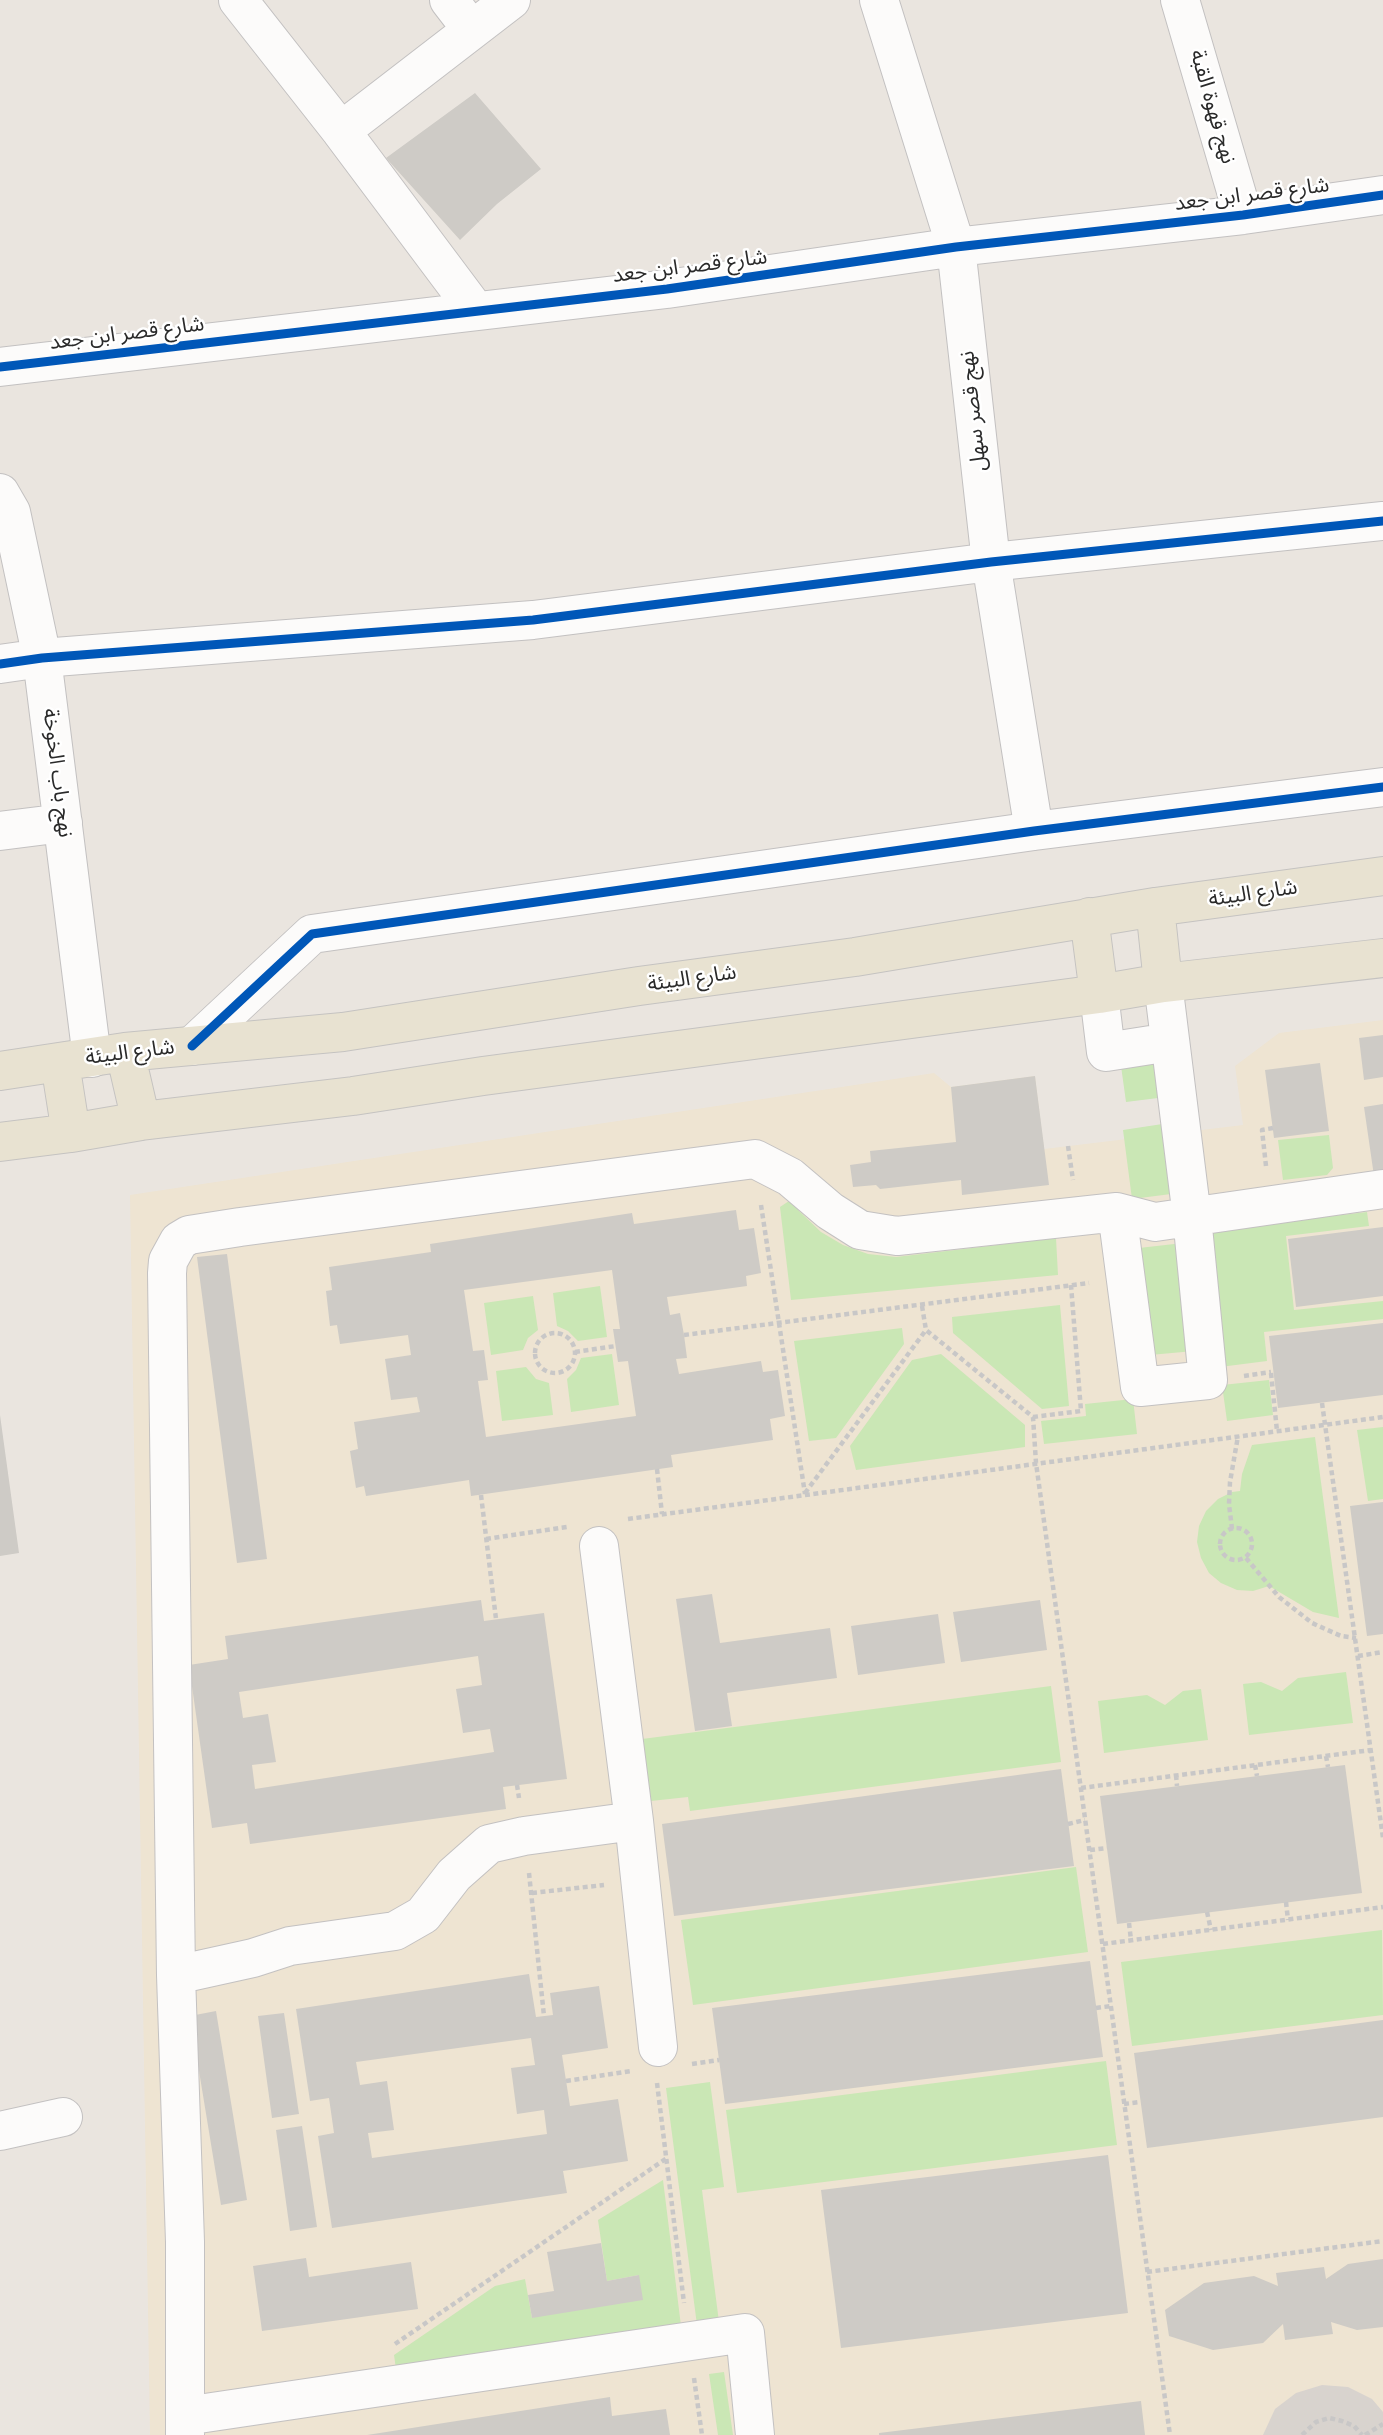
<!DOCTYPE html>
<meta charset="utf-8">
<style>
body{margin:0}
canvas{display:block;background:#eae5df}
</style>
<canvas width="1383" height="2435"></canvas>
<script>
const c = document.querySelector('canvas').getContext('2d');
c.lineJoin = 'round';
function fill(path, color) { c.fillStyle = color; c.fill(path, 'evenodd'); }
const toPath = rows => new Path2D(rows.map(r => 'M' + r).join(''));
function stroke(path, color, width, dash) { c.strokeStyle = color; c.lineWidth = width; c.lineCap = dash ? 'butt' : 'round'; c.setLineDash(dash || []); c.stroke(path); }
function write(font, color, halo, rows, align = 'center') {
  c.font = font + ' "Varela Round","Noto Sans Arabic",sans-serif'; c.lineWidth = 5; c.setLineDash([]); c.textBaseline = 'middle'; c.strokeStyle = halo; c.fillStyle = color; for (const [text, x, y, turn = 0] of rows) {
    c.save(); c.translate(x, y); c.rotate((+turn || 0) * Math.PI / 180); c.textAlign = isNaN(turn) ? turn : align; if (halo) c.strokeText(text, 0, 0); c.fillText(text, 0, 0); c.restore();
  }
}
fill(toPath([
 [1383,1020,1383,2435,150,2435,130,1195,934,1073,951,1087,1035,1076,1044,1149,1243,1125,1235,1066,1279,1033]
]), '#eee4d2');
fill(toPath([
 [1161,1061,1166,1097,1126,1102,1121,1066],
 [1169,1123,1179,1193,1132,1199,1123,1130],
 [1329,1135,1333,1168,1327,1175,1283,1180,1278,1140],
 [792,1199,799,1211,821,1232,843,1245,868,1254,896,1257,1056,1238,1058,1275,791,1300,780,1207],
 [1367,1212,1369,1226,1286,1236,1294,1310,1383,1301,1383,1319,1264,1332,1267,1361,1220,1367,1204,1231],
 [1183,1243,1194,1351,1150,1355,1139,1248],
 [600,1286,607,1337,578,1341,568,1331,557,1326,553,1293],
 [533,1296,538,1330,528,1338,523,1350,491,1355,484,1303],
 [1060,1305,1069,1406,1042,1409,953,1333,952,1317],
 [902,1328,904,1344,836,1438,809,1441,794,1341],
 [612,1354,619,1405,571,1412,567,1379,576,1370,581,1358],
 [941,1354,1025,1425,1025,1447,856,1470,850,1446,912,1360],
 [526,1367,536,1379,549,1383,553,1415,502,1421,496,1371],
 [1269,1380,1273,1415,1227,1421,1222,1385],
 [1133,1399,1137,1434,1044,1444,1041,1421,1086,1416,1085,1404],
 [1383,1427,1383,1499,1368,1501,1357,1430],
 [1315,1437,1339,1618,1313,1612,1269,1586,1253,1591,1237,1590,1221,1583,1209,1573,1201,1558,1197,1542,1199,1526,1206,1511,1218,1499,1232,1492,1240,1491,1242,1474,1252,1445],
 [1346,1672,1353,1723,1249,1735,1243,1684,1261,1682,1282,1691,1298,1678],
 [1051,1686,1061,1762,690,1811,688,1797,651,1801,642,1739],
 [1201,1689,1208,1740,1104,1753,1098,1701,1147,1695,1165,1705,1183,1691],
 [1076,1867,1088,1952,693,2005,681,1920],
 [1382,1930,1383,2015,1132,2046,1121,1962],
 [1106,2061,1117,2145,737,2193,726,2110],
 [710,2082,724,2187,702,2190,719,2322,697,2325,666,2088],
 [663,2180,681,2326,397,2376,394,2355,495,2286,525,2279,532,2318,639,2275,607,2281,598,2220],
 [724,2372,733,2435,718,2435,709,2374]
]), '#cae7b5');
fill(toPath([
 [1322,2385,1348,2387,1372,2399,1383,2412,1383,2435,1263,2435,1275,2409,1296,2393]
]), '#d8d3ce');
fill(toPath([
 [475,93,541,169,497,204,460,240,386,158],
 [1383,1035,1383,1077,1364,1080,1359,1038],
 [1320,1063,1329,1131,1274,1138,1265,1070],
 [1035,1076,1049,1185,962,1195,961,1180,880,1189,876,1185,853,1187,850,1165,871,1162,870,1151,956,1142,951,1087],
 [1383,1104,1383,1174,1374,1176,1364,1107],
 [736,1210,739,1230,754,1228,761,1273,746,1276,747,1286,667,1297,670,1315,680,1313,684,1335,687,1358,676,1359,679,1374,761,1361,763,1372,778,1370,785,1416,770,1419,773,1440,671,1455,673,1467,471,1496,469,1480,366,1496,364,1486,356,1488,350,1451,358,1449,354,1422,420,1412,417,1397,391,1400,385,1359,411,1355,408,1335,340,1344,337,1325,330,1326,326,1291,332,1290,329,1267,431,1252,430,1244,632,1213,634,1224],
 [612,1270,620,1329,613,1329,618,1362,628,1361,636,1416,486,1437,478,1381,488,1380,484,1350,473,1351,464,1290],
 [1383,1227,1383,1296,1296,1307,1288,1239],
 [227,1254,267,1559,237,1563,197,1257],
 [1383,1323,1383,1395,1278,1408,1269,1336],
 [0,1415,19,1553,0,1556],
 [1383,1502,1383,1634,1367,1636,1350,1506],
 [712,1594,720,1643,830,1628,837,1678,727,1693,732,1726,695,1731,676,1599],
 [481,1600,484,1621,544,1613,567,1779,503,1787,506,1809,250,1844,247,1823,212,1828,189,1665,228,1659,225,1636],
 [478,1656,482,1685,456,1689,463,1733,490,1729,494,1752,255,1789,252,1765,276,1762,268,1714,243,1718,239,1692],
 [1040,1600,1047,1650,961,1662,953,1612],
 [938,1614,945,1663,858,1675,851,1626],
 [1345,1765,1362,1893,1117,1924,1100,1796],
 [1061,1769,1074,1866,674,1916,662,1824],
 [1090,1961,1103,2057,725,2104,712,2008],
 [529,1974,536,2017,553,2015,550,1993,599,1986,608,2048,562,2055,570,2106,618,2099,628,2161,563,2171,567,2193,332,2228,318,2136,334,2133,329,2098,310,2101,296,2009],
 [531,2038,535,2065,511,2068,517,2114,544,2110,547,2134,372,2158,368,2133,394,2130,387,2081,360,2085,356,2062],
 [216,2011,247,2200,221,2205,190,2016],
 [284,2013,299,2114,272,2118,258,2016],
 [1383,2020,1383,2117,1147,2148,1134,2053],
 [302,2126,317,2227,290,2231,276,2130],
 [1108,2155,1128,2313,841,2348,821,2190],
 [601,2243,607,2281,639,2275,643,2300,532,2318,528,2295,554,2291,547,2252],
 [306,2258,309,2277,411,2262,418,2309,262,2331,253,2266],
 [1383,2259,1383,2327,1357,2330,1331,2322,1333,2334,1285,2340,1283,2324,1263,2343,1213,2350,1169,2336,1165,2310,1204,2283,1254,2276,1278,2286,1276,2273,1324,2267,1326,2279,1348,2264],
 [610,2397,612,2416,666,2409,670,2435,367,2435],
 [1141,2401,1145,2435,879,2435,879,2433]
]), '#cecbc6');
const minor = toPath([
 [238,0,341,131,475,310],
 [449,0,472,30],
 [879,0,956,247,991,562,1034,831],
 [1180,0,1243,215],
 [341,131,511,0],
 [0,367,667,289,956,247,1243,215,1383,195],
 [0,493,11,512,42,658,92,1058],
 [0,664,42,658,533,620,991,562,1383,521],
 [0,831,63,823],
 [1099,994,1106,1052,1170,1042],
 [192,1046,312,934,1034,831,1383,787],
 [1117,1212,1140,1387,1208,1380,1192,1217,1163,983],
 [599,1546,634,1821,658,2047],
 [176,1975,253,1958,290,1946,395,1931,423,1915,454,1875,489,1844,524,1836,634,1821],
 [0,2131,63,2117],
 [185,2416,745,2333,755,2435],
 [185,2435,185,2242,176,1975,167,1273,168,1261,179,1241,189,1235,240,1227,755,1159,790,1177,830,1211,860,1230,897,1236,1117,1212,1155,1222,1383,1189]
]);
const major = toPath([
 [1155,907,1163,983],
 [1089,917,1099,994],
 [125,1052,141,1121],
 [60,1063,71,1133],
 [0,1071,125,1052,343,1032,639,986,855,957,1155,907,1383,876],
 [0,1142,71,1133,141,1121,353,1096,483,1076,1099,994,1163,983,1383,958]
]);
stroke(minor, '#c3c1c1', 40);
stroke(major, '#c5c3c1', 40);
stroke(toPath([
 [1068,1146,1073,1180],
 [1266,1166,1262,1130,1273,1128],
 [761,1205,805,1494],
 [922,1306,926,1330,1033,1417,1036,1463,1170,2435],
 '535 1353a20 20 0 1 1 40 0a20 20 0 1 1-40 0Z',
 [684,1335,1089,1283],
 [575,1352,616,1346],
 [1271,1373,1277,1431],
 [1244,1376,1271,1372],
 [1322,1403,1383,1838],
 [1033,1417,1081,1411,1071,1285],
 [657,1469,662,1514],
 [805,1493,926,1330],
 [481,1495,496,1619],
 [628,1519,1383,1417],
 '1220 1544a16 16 0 1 1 32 0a16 16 0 1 1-32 0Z',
 [1232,1529,1229,1504,1230,1482,1238,1436],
 [486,1539,567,1527],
 [1246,1558,1279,1597,1312,1623,1341,1636,1356,1638],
 [1358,1656,1383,1652],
 [1326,1756,1328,1767],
 [1255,1765,1257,1776],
 [1176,1775,1177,1786],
 [517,1785,519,1798],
 [1081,1788,1371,1750],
 [1068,1824,1085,1820],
 [1090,1850,1107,1848],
 [529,1873,544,2016],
 [532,1893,604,1885],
 [1286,1902,1288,1920],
 [1207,1912,1211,1930],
 [1129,1923,1131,1940],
 [1103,1944,1383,1907],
 [1096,2008,1111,2006],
 [692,2064,719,2060],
 [566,2081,631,2071],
 [657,2083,684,2303],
 [1124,2104,1140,2102],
 [1147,2272,1383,2241],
 [395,2344,667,2158],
 [694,2378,702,2435],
 [1302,2435,1316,2422,1329,2418,1342,2421,1354,2426,1362,2435],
 [1365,2435,1383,2424]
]), '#c8c7c7', 4.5, [5, 3.5]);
stroke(minor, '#fcfbfa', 38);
stroke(major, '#e8e2d1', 38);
stroke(toPath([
 [0,367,667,289,956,247,1243,215,1383,195],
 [0,664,42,658,533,620,991,562,1383,521],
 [192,1046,312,934,1034,831,1383,787]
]), '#0057b8', 9);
write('21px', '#2a2a2a', '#fff', [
 ["نهج قهوة القبة",1212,107,74],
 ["شارع قصر ابن جعد",1252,195,-7],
 ["شارع قصر ابن جعد",690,267,-7],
 ["شارع قصر ابن جعد",127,334,-7],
 ["نهج قصر سهل",974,411,-96],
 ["نهج باب الخوخة",57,773,83],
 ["شارع البيئة",1253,894,-8],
 ["شارع البيئة",692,979,-8],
 ["شارع البيئة",130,1053,-7]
]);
</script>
